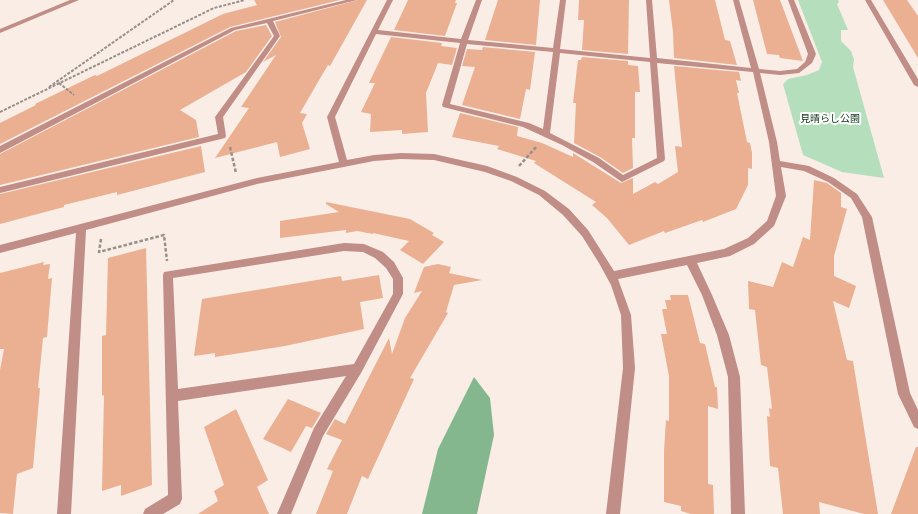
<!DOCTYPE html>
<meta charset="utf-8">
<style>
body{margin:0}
canvas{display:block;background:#f9ede6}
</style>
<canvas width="918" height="514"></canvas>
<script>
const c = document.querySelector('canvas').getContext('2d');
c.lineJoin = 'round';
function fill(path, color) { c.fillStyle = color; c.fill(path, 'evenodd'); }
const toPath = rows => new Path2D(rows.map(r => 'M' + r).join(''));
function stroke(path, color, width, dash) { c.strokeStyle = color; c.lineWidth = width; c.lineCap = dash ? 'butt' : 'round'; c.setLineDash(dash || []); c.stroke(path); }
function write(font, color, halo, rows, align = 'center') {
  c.font = font + ' "Asap Condensed","Noto Sans JP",sans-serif'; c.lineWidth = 4; c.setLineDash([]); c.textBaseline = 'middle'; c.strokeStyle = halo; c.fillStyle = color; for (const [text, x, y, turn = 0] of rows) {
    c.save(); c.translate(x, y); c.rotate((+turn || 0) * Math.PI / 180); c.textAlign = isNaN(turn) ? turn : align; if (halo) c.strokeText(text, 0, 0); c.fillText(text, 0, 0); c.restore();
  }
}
fill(toPath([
 [798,0,838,0,839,2,837,4,848,30,841,30,841,41,851,51,854,59,853,67,884,178,842,172,803,155,783,84,788,79,807,75,819,70,822,62]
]), '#b4debc');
fill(toPath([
 [474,377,490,398,494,435,477,514,422,514,438,449]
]), '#84b78e');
fill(toPath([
 [254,0,340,0,230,27,0,144,0,123,36,105,35,104,95,75,97,76,223,14,257,5],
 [358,0,367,0,330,66,328,65,322,75,300,113,307,114,302,123,310,149,280,157,277,142,215,158,249,108,241,107,276,55,263,62,281,37,275,22],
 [408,0,456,0,455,3,457,3,445,36,394,30],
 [498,0,540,0,536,45,485,40],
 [579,0,629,0,628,54,582,50,584,20,578,20],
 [669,0,715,0,725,40,730,41,737,65,674,58,673,32],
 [753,0,780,0,803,61,780,58,779,55,767,54],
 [883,0,907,0,918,16,918,58],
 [266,25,272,36,246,72,180,110,196,120,199,137,0,185,0,154,236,31],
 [391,37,442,43,441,46,457,48,452,65,438,63,426,93,428,132,402,134,402,130,370,132,371,114,361,112,375,83,369,83],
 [483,47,535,52,530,90,526,89,520,119,462,105,475,67,462,66,467,49,482,50],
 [582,57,628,61,628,65,638,66,640,92,635,92,635,138,632,138,633,168,623,173,600,157,574,143,576,103,573,103,578,60,581,60],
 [674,66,739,72,741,81,736,80,739,93,737,93,747,142,750,143,752,153,752,169,748,168,748,185,736,209,703,222,702,220,665,233,664,231,629,245,607,218,592,205,596,202,534,163,536,161,497,149,499,146,452,137,460,113,518,127,517,136,542,143,573,157,573,153,621,183,633,178,633,194,655,182,658,184,678,172,675,146,682,147],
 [201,146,205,172,117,195,117,192,64,205,64,207,0,224,0,194],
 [814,180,827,183,841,193,841,207,847,209,834,256,834,276,856,286,849,308,833,301,847,360,853,361,878,514,864,514,819,502,820,514,783,514,778,468,770,466,767,416,770,417,769,408,772,409,767,367,761,365,755,310,749,309,748,281,773,287,782,262,793,267,803,237,810,240],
 [326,202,410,219,434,233,432,235,444,242,423,264,400,250,409,241,373,233,373,234,357,231,346,233,346,230,280,238,280,221,339,212,326,204],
 [146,248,152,485,121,496,121,485,102,491,104,395,102,396,102,336,106,335,108,258],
 [44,262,43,265,50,264,48,279,52,278,47,337,43,338,38,388,40,388,33,468,17,474,13,514,0,513,0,370,4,349,0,349,0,273],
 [438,264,451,267,449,273,482,280,454,285,446,312,448,313,410,378,414,379,368,479,362,476,347,514,316,514,333,471,327,469,342,440,326,434,335,419,345,424,389,338,392,354,405,318,422,291,414,293,424,267],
 [379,275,383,298,360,302,364,329,285,346,215,357,215,353,194,356,202,299,341,276,342,281],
 [670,295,688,295,700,343,705,344,715,387,717,387,718,409,708,406,708,484,713,485,714,514,691,514,681,511,681,506,664,502,664,451,666,420,669,421,669,376,661,334,667,334,662,309,667,309,665,300,671,300],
 [288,399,321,413,312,428,306,426,291,452,263,439],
 [236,409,268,480,257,487,269,514,198,514,218,501,214,491,224,485,204,427],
 [916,447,918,447,918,514,891,514]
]), '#eab091');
stroke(toPath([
 [59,83,74,95],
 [49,87,174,0],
 [0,112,214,8,245,0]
]), '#978f8a', 2, [3, 1.5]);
stroke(toPath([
 [230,147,236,173],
 [519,166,537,146],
 [101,239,99,252,164,235,167,261]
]), '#978f8a', 2.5, [3.5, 2]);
fill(toPath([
 [70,0,79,0,0,33,0,29,70,0],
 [346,0,357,0,273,21,280,36,223,117,226,136,225,138,0,193,0,187,218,134,215,117,274,36,267,23,235,30,0,153,0,146,231,28,346,0],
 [387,0,393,0,378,30,461,39,476,0,482,0,468,40,553,48,560,0,566,0,560,49,650,58,646,0,652,0,657,58,751,68,733,0,739,0,759,69,780,71,797,69,805,62,808,54,788,0,794,0,816,54,812,63,799,73,780,75,760,73,777,142,780,161,809,166,834,178,857,194,872,217,910,393,918,410,918,429,914,427,898,394,862,217,851,198,828,182,804,171,781,167,786,196,774,226,754,244,730,256,697,263,712,295,729,335,740,377,745,514,731,514,728,377,717,335,702,295,687,265,618,279,631,315,635,368,620,514,606,514,623,368,621,315,611,285,599,263,582,236,563,215,539,195,511,181,485,172,434,160,401,159,374,161,257,184,86,230,71,514,57,514,76,233,0,253,0,245,257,178,339,162,327,117,387,0],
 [376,34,460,43,442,105,443,107,523,127,562,145,593,162,622,182,664,161,665,159,657,63,753,72,769,142,776,196,767,221,748,238,724,249,614,271,588,230,569,209,545,191,517,177,487,166,434,154,401,153,374,155,347,160,335,117,376,34],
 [467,44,553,52,543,129,529,123,450,104,467,44],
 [560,53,650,62,657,158,623,175,599,158,550,133,560,53],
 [865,0,871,0,918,79,918,87,914,85,865,0],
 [344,243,364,244,383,252,394,262,403,278,403,294,361,373,323,436,291,514,277,514,314,428,346,376,178,401,182,499,180,504,163,514,143,514,145,509,168,495,163,275,164,272,344,243],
 [344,251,363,252,375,258,386,268,393,279,393,294,354,364,178,389,173,278,344,251]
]), '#c08d87');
write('10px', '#0c3419', '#fff', [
 ["見晴らし公園",830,119]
]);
</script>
